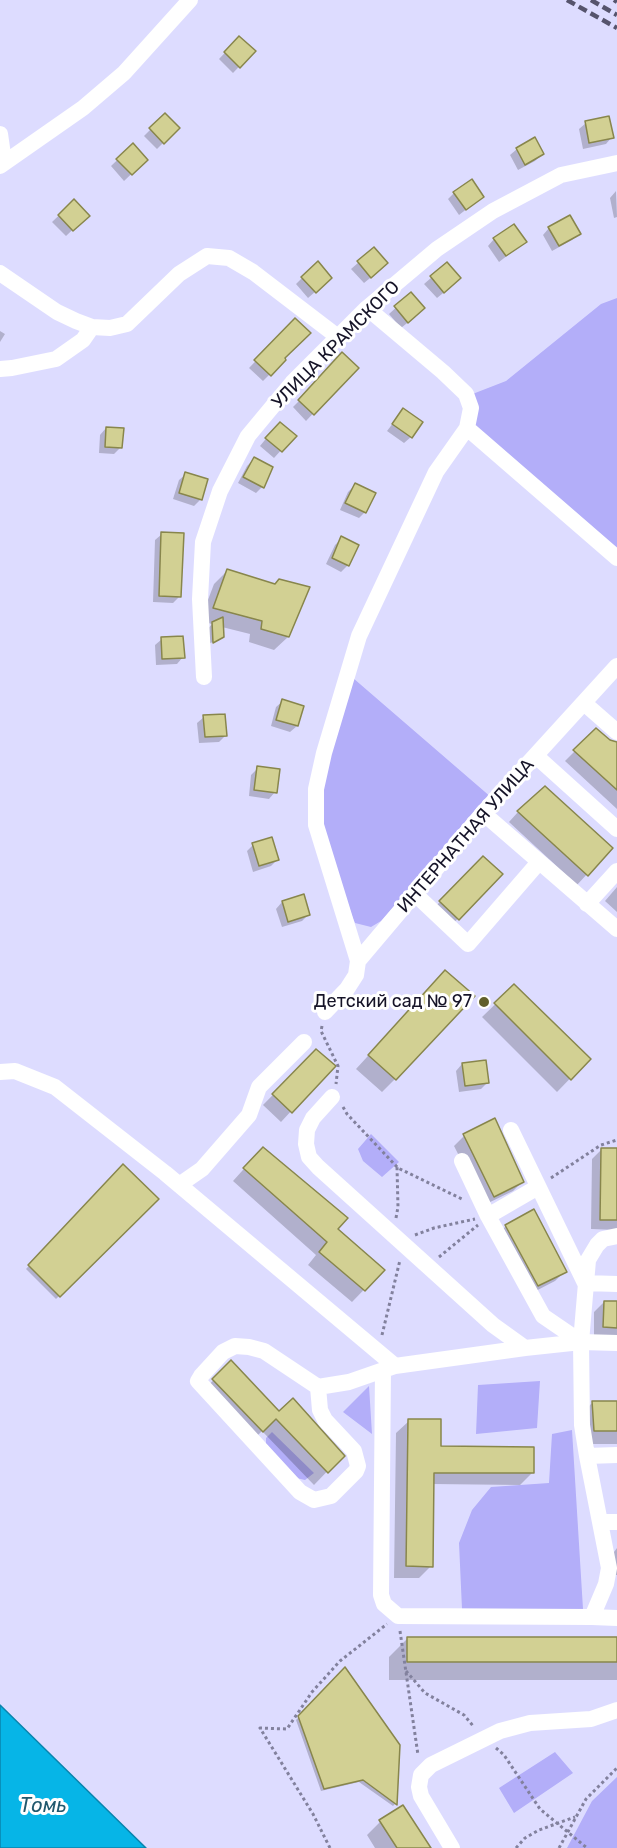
<!DOCTYPE html>
<meta charset="utf-8">
<style>
body{margin:0}
canvas{display:block;background:#dddcff}
</style>
<canvas width="617" height="1848"></canvas>
<script>
const c = document.querySelector('canvas').getContext('2d');
c.lineJoin = 'round';
function fill(path, color) { c.fillStyle = color; c.fill(path, 'evenodd'); }
const toPath = rows => new Path2D(rows.map(r => 'M' + r).join(''));
function stroke(path, color, width, dash) { c.strokeStyle = color; c.lineWidth = width; c.lineCap = dash ? 'butt' : 'round'; c.setLineDash(dash || []); c.stroke(path); }
function write(font, color, halo, rows, align = 'center') {
  c.font = font + ' Rubik,sans-serif'; c.lineWidth = 6; c.setLineDash([]); c.textBaseline = 'middle'; c.strokeStyle = halo; c.fillStyle = color; for (const [text, x, y, turn = 0] of rows) {
    c.save(); c.translate(x, y); c.rotate((+turn || 0) * Math.PI / 180); c.textAlign = isNaN(turn) ? turn : align; if (halo) c.strokeText(text, 0, 0); c.fillText(text, 0, 0); c.restore();
  }
}
fill(toPath([
 [617,298,617,549,473,427,470,395,506,381,601,304],
 [353,678,492,798,381,921,371,927,355,923,352,916,320,818,317,800],
 [371,1134,399,1162,382,1177,363,1161,358,1149],
 [540,1381,537,1428,476,1434,478,1385],
 [369,1386,372,1434,343,1412],
 [572,1430,583,1609,462,1609,459,1543,472,1510,491,1487,549,1483,552,1434],
 [272,1432,314,1473,305,1480,292,1477,266,1445,266,1438],
 [555,1752,573,1773,514,1813,499,1788],
 [617,1777,617,1848,567,1848,592,1801]
]), '#b3aef9');
const water = toPath([
 [0,1705,146,1848,0,1848,0,1705]
]);
fill(water, '#06b5e7');
stroke(water, '#0a84ad', 1.5);
fill(toPath([
 [239,38,254,51,233,73,219,59],
 [165,115,178,128,157,149,144,136],
 [586,123,612,137,606,144,583,149,579,129],
 [133,145,146,160,124,181,111,166],
 [517,149,542,154,535,161,518,170,510,155],
 [616,191,617,217,614,218,610,198],
 [454,193,482,197,459,215,448,199],
 [74,201,88,215,66,236,52,222],
 [549,228,579,234,572,240,552,251,543,235],
 [494,239,525,242,499,262,488,246],
 [374,249,380,270,364,283,351,269],
 [447,264,453,285,437,298,424,284],
 [302,278,324,284,308,298,296,284],
 [411,294,417,315,401,328,389,314],
 [295,320,284,360,263,381,249,368],
 [0,331,5,334,0,342],
 [356,368,306,421,293,407,323,377],
 [403,410,411,437,404,443,387,431],
 [106,428,121,447,114,454,99,453,100,435],
 [273,430,294,436,274,458,260,446],
 [254,459,262,487,256,493,238,483,247,466],
 [186,474,201,499,194,506,173,499,179,480],
 [355,485,365,512,359,518,340,510,348,492],
 [162,534,179,597,173,603,153,602,155,540],
 [342,538,348,565,341,572,326,564,335,545],
 [227,571,288,637,274,650,249,642,250,634,222,627,223,637,218,641,218,639,207,645,206,631,212,624,200,621,214,584],
 [162,639,183,657,177,664,156,665,155,645],
 [283,701,297,726,290,732,271,726,276,707],
 [204,717,225,736,219,742,199,743,197,723],
 [596,730,610,742,617,743,617,809,565,761],
 [258,768,275,792,269,799,249,796,251,775],
 [518,812,611,848,577,885,509,822],
 [253,845,277,860,271,866,253,872,247,851],
 [483,858,500,874,448,929,430,912],
 [617,887,617,912,605,901],
 [282,902,309,914,302,921,282,927,276,909],
 [432,986,395,1079,382,1092,356,1069],
 [514,986,589,1059,557,1092,482,1017],
 [316,1051,333,1066,281,1122,263,1105],
 [462,1064,487,1083,481,1089,459,1092,456,1071],
 [494,1120,523,1181,513,1191,484,1205,454,1146,464,1136],
 [602,1149,617,1150,617,1230,591,1229,592,1159],
 [251,1161,383,1270,352,1302,308,1265,316,1255,233,1181],
 [123,1166,157,1199,56,1299,26,1269],
 [506,1226,565,1271,555,1281,528,1295,496,1236],
 [604,1302,617,1303,617,1337,594,1337,594,1312],
 [231,1362,279,1413,342,1456,314,1485,262,1431,249,1444,200,1394],
 [593,1402,617,1402,617,1444,581,1444,580,1415],
 [409,1421,440,1447,532,1473,520,1485,432,1484,431,1566,419,1578,394,1578,396,1433],
 [617,1548,617,1575,613,1575,614,1552],
 [408,1638,617,1638,617,1680,389,1680,389,1657],
 [345,1669,398,1746,395,1804,393,1806,359,1782,321,1791,296,1720],
 [380,1822,429,1848,375,1848,367,1835]
]), '#0003');
const building = toPath([
 [239,36,256,51,240,68,224,52,239,36],
 [165,113,180,128,164,144,149,128,165,113],
 [609,116,614,138,589,143,585,121,609,116],
 [535,137,544,154,525,165,516,148,535,137],
 [133,143,148,160,132,175,116,159,133,143],
 [472,179,484,197,466,210,453,192,472,179],
 [74,199,90,216,73,231,58,215,74,199],
 [570,215,581,234,559,246,548,227,570,215],
 [514,224,527,242,506,256,493,238,514,224],
 [374,247,388,263,371,278,357,261,374,247],
 [318,261,332,278,316,293,301,277,318,261],
 [447,262,461,278,444,293,430,276,447,262],
 [411,292,425,308,408,323,394,306,411,292],
 [295,318,311,333,285,358,286,360,271,376,254,360,295,318],
 [342,352,359,368,314,415,298,400,342,352],
 [403,408,423,422,412,438,392,424,403,408],
 [280,422,297,436,282,452,265,438,280,422],
 [106,427,124,428,122,448,105,447,106,427],
 [254,457,273,467,264,488,243,477,254,457],
 [185,472,208,479,202,500,179,493,185,472],
 [355,483,376,493,366,513,345,503,355,483],
 [161,532,184,533,181,597,159,596,161,532],
 [341,536,359,545,349,566,332,558,341,536],
 [227,569,275,584,279,579,310,587,289,637,261,629,262,621,213,608,227,569],
 [223,617,224,637,213,643,212,622,223,617],
 [183,636,185,658,162,659,161,637,183,636],
 [282,699,304,706,298,726,276,720,282,699],
 [225,714,227,736,205,737,203,715,225,714],
 [596,728,610,740,617,742,617,790,573,750,596,728],
 [257,766,280,769,277,793,254,790,257,766],
 [545,786,613,848,588,876,517,811,545,786],
 [272,837,279,860,259,866,252,843,272,837],
 [483,856,503,874,459,920,439,901,483,856],
 [304,894,310,915,288,922,282,901,304,894],
 [445,970,475,996,396,1080,368,1055,445,970],
 [514,984,591,1059,571,1080,494,1003,514,984],
 [316,1049,336,1066,292,1113,272,1094,316,1049],
 [486,1060,489,1083,465,1086,462,1063,486,1060],
 [495,1118,524,1182,494,1197,463,1134,495,1118],
 [263,1147,348,1218,338,1229,385,1270,365,1291,319,1252,327,1242,243,1168,263,1147],
 [601,1148,617,1148,617,1220,600,1220,601,1148],
 [123,1164,159,1199,60,1297,28,1265,123,1164],
 [534,1209,567,1272,538,1286,505,1225,534,1209],
 [604,1301,617,1301,617,1328,603,1327,604,1301],
 [231,1360,279,1411,293,1398,345,1456,328,1473,276,1419,263,1432,212,1379,231,1360],
 [592,1401,617,1401,617,1431,594,1431,592,1401],
 [408,1419,441,1419,441,1446,534,1447,534,1473,434,1473,433,1567,406,1566,408,1419],
 [407,1637,617,1637,617,1662,407,1662,407,1637],
 [345,1667,400,1745,397,1805,363,1780,324,1789,298,1716,345,1667],
 [403,1805,431,1848,397,1848,379,1820,403,1805]
]);
fill(building, '#d2d093');
stroke(building, '#88864c', 1.5);
stroke(toPath([
 [322,1026,321,1031,338,1066,336,1084],
 [343,1107,347,1114,398,1168,464,1200],
 [551,1178,601,1145,617,1140],
 [396,1218,398,1207,397,1167],
 [415,1235,434,1228,475,1219],
 [439,1257,478,1225],
 [382,1335,400,1260],
 [400,1631,418,1755],
 [406,1671,425,1693,464,1715,474,1727],
 [496,1748,504,1755,540,1809,587,1848],
 [330,1848,313,1814,260,1728,287,1729,312,1692,340,1661,387,1624],
 [516,1848,525,1838,539,1830,575,1817],
 [559,1848,586,1799,617,1768]
]), '#82819d', 3, [3, 3]);
stroke(toPath([
 [0,134,4,162],
 [0,166,83,108,124,73,190,0],
 [0,273,57,312,76,321,92,327,110,328,127,324,179,274,207,256,229,258,253,272,338,337],
 [0,369,12,368,56,359,83,340,92,327],
 [467,428,617,558],
 [204,677,200,599,203,542,220,491,248,436,292,383,367,308,437,249,493,211,561,175,617,163],
 [584,703,617,732],
 [536,756,617,829],
 [483,813,617,929],
 [415,894,468,944,539,862],
 [587,904,617,871],
 [358,961,316,825,316,789,324,753,359,636,436,472,467,428,471,408,466,394,443,372,367,308],
 [325,1012,347,989,356,975,358,961,483,813,617,666],
 [0,1072,15,1071,55,1087,165,1173,395,1366],
 [332,1097,313,1118,307,1130,306,1144,309,1157,318,1167,493,1325,525,1348],
 [511,1130,585,1283,617,1284],
 [462,1161,488,1216],
 [179,1185,202,1169,249,1115,259,1087,304,1042],
 [538,1187,488,1216,543,1316,581,1342],
 [617,1236,603,1239,597,1245,588,1260,581,1342,582,1425,587,1456,617,1455],
 [383,1370,381,1595,384,1604,398,1616,592,1617,606,1584,609,1568,587,1456],
 [318,1387,320,1410,325,1420,354,1451,358,1466,356,1471,331,1496,314,1500,300,1492,198,1381,201,1376,223,1352,235,1346,249,1347,264,1351,318,1387,349,1382,395,1366,525,1348,581,1342,617,1343],
 [600,1522,617,1522],
 [592,1617,617,1618],
 [452,1848,421,1796,419,1787,421,1775,431,1765,500,1731,530,1723,591,1719,617,1710]
]), '#fff', 16);
stroke(toPath([
 [567,0,617,28],
 [591,0,617,15],
 [614,0,617,2]
]), '#56546d', 4.5, [9, 4.5]);
for (const [x, y, r, color] of [
 [484,1002,6,"#615f2b"]
]) { const dot = new Path2D(); dot.arc(x, y, r, 0, 2 * Math.PI); c.fillStyle = color; c.fill(dot); stroke(dot, '#fff', 2); }
write('18px', '#151327', '#fff', [
 ["УЛИЦА КРАМСКОГО",336,345,-45],
 ["ИНТЕРНАТНАЯ УЛИЦА",466,836,-49]
]);
write('18px', '#151327', '#fff', [
 ["Детский сад № 97",472,1002]
], 'right');
write('italic 20px', '#21596e', '#fff', [
 ["Томь",43,1806]
]);
</script>
